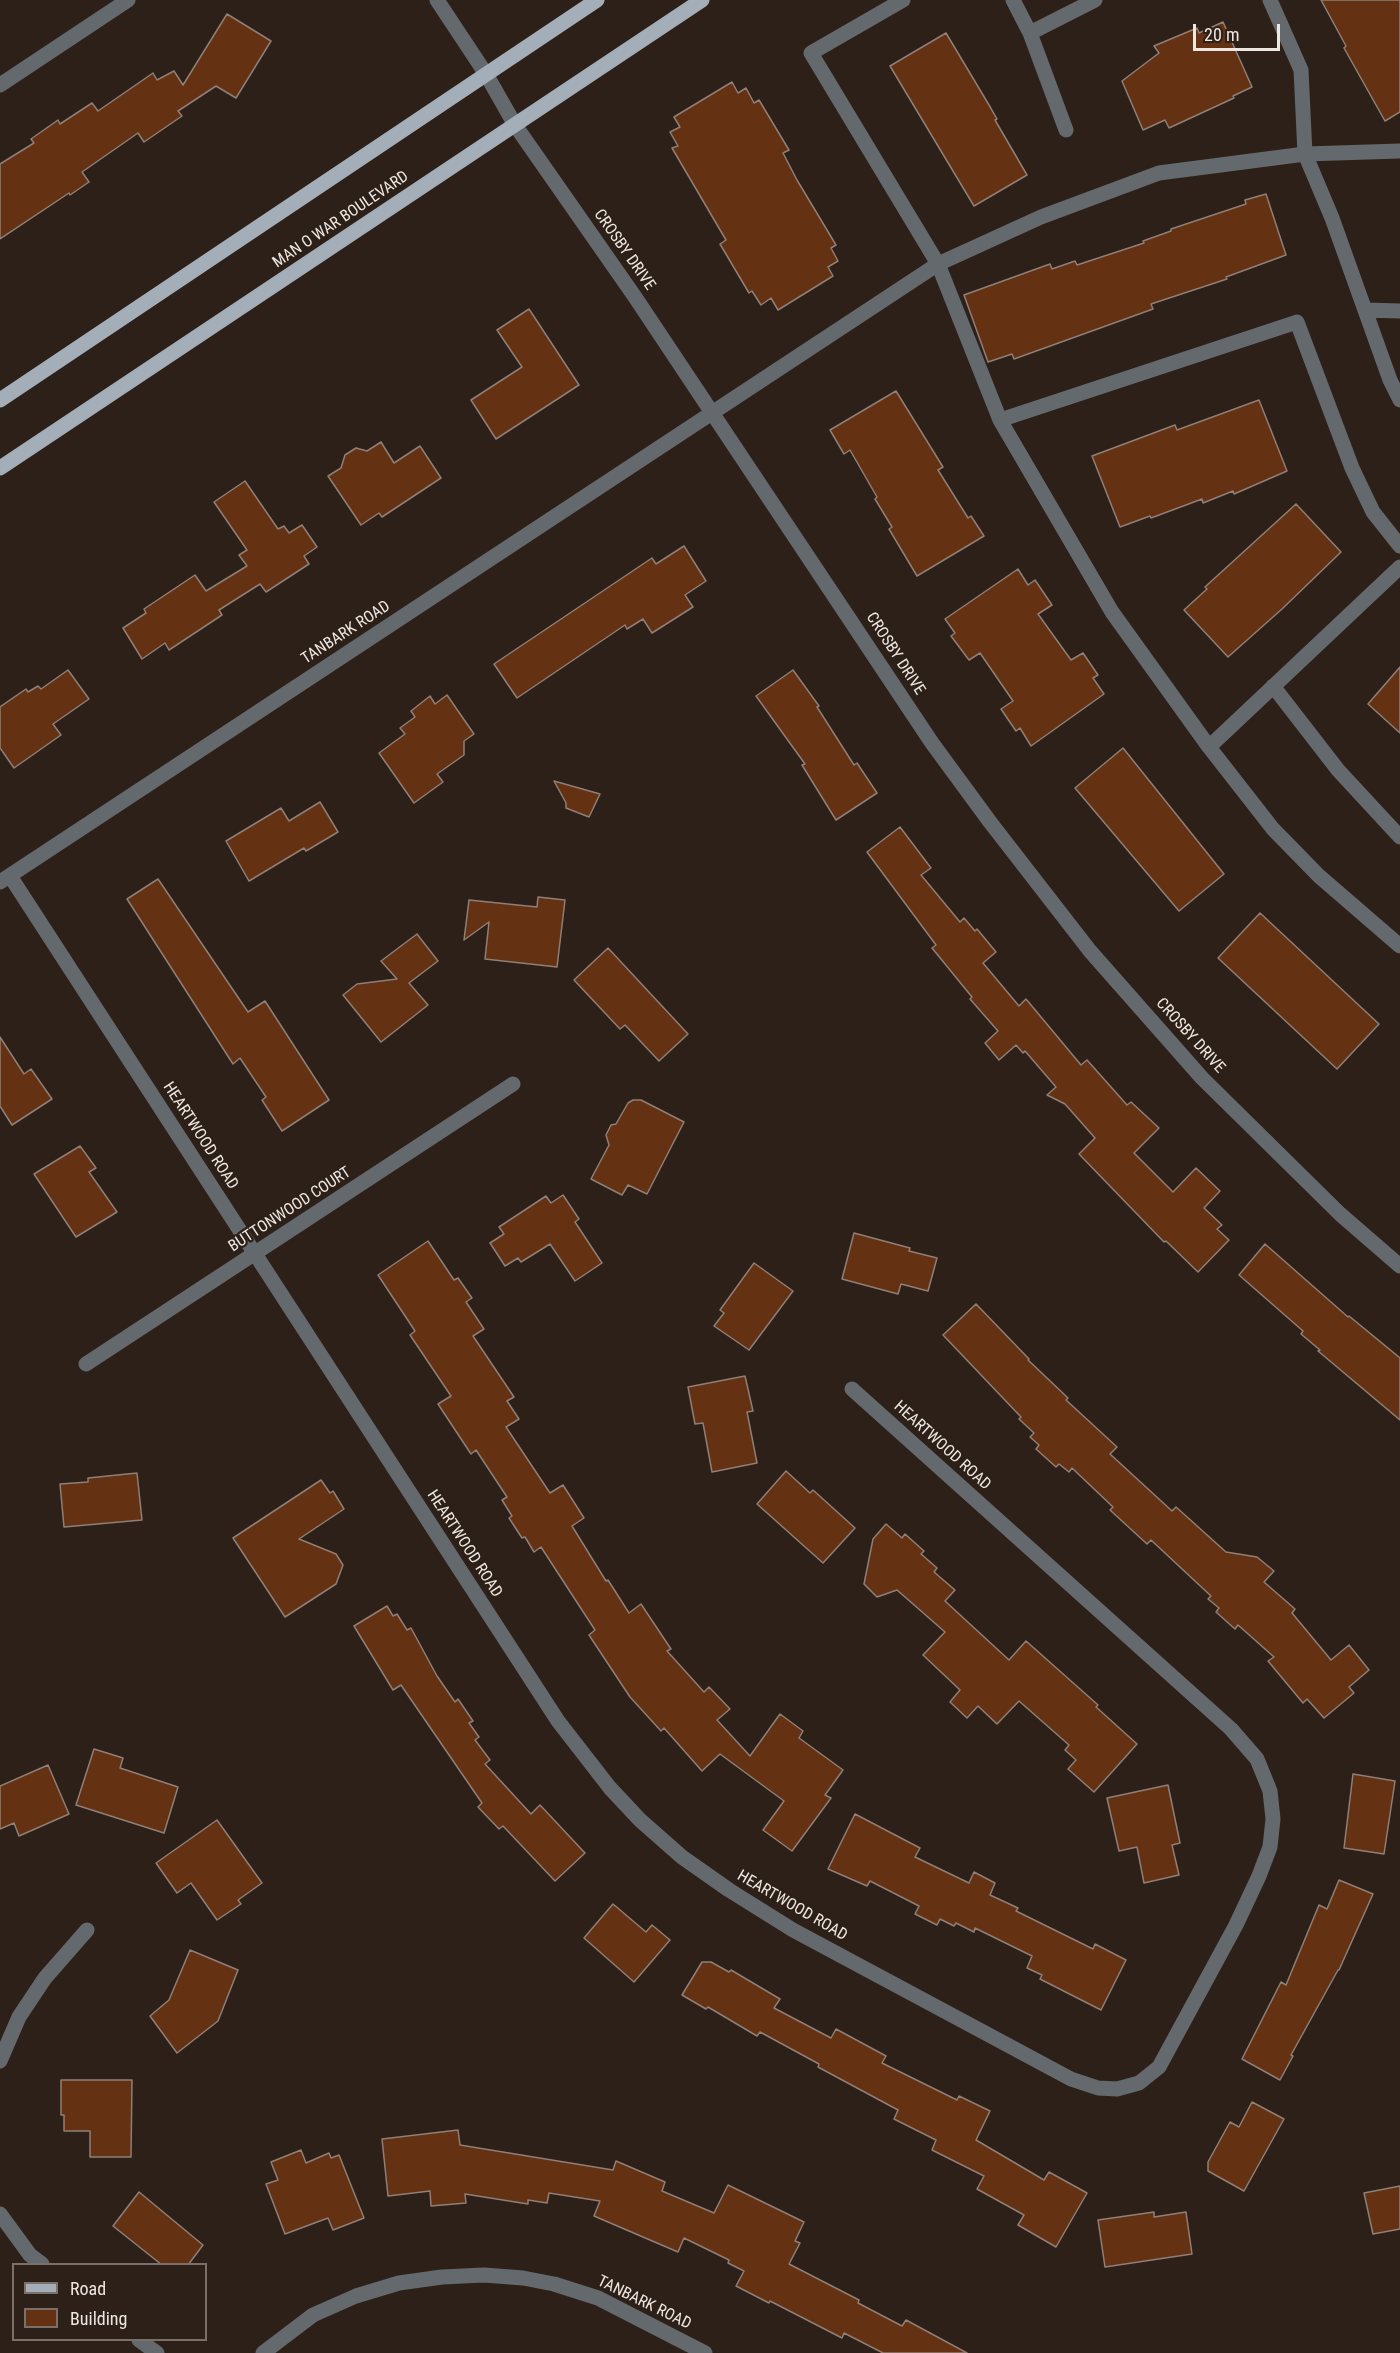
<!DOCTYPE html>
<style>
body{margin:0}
#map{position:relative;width:1400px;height:2353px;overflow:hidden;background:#2d2019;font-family:"Roboto Condensed",sans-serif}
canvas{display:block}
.legend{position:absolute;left:12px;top:2263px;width:195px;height:78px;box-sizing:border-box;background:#2d2019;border:2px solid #7a6f69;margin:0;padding:8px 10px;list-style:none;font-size:18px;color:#eee6e1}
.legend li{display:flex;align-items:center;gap:12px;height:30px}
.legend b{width:30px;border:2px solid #7a6f69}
.scale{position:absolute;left:1193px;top:24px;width:87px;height:27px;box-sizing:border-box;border:3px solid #eee6e1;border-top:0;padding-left:8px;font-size:18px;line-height:21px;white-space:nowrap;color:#eee6e1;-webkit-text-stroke:4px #2d2019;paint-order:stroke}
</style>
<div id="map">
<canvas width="1400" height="2353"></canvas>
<ul class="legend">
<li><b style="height:8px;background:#a3aeb9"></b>Road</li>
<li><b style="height:16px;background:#643113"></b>Building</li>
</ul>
<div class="scale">20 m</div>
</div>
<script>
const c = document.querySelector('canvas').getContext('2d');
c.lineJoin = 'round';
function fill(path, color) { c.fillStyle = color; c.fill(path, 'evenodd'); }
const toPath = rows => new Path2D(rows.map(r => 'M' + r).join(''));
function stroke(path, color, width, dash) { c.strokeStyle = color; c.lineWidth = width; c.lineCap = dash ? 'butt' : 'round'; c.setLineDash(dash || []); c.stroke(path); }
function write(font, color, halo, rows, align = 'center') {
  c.font = font + ' "Roboto Condensed",sans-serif'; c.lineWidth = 4.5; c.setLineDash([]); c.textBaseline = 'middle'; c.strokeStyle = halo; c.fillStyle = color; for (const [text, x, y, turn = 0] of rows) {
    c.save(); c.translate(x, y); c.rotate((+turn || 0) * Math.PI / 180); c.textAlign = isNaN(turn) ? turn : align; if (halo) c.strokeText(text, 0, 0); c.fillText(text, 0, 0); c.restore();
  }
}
const building = toPath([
 [1321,0,1400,0,1400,112,1385,121,1344,48,1346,46,1321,0],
 [227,14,271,41,236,98,216,86,178,111,182,116,144,142,138,133,82,172,89,182,70,195,69,193,0,239,0,164,34,143,31,139,58,120,60,124,92,103,98,111,153,73,157,80,174,71,183,85,227,14],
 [1223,22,1252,87,1233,96,1234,98,1169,128,1165,120,1143,130,1122,81,1159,53,1154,46,1197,28,1199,33,1223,22],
 [946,33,989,105,997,119,995,120,1027,175,974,206,890,66,946,33],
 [732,82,738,93,746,88,754,103,759,100,789,150,783,153,797,180,836,245,831,248,838,261,828,267,833,276,778,310,771,298,761,305,752,291,749,293,720,244,726,240,672,148,678,146,670,132,680,127,674,117,732,82],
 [1266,194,1286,255,1226,277,1227,279,1151,304,1153,309,1014,359,1012,354,988,362,964,295,1050,264,1052,269,1075,261,1077,265,1144,243,1143,241,1171,231,1171,229,1246,204,1245,200,1266,194],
 [529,309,579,385,496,439,471,400,522,367,497,330,529,309],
 [896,391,943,467,938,470,968,518,971,516,984,536,917,576,889,529,892,527,875,499,877,497,850,450,844,454,830,430,896,391],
 [1259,400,1287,471,1234,494,1233,491,1203,503,1202,499,1151,518,1150,516,1120,527,1092,456,1175,425,1177,430,1259,400],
 [381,442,394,463,420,446,441,478,382,517,379,513,361,525,328,476,341,468,345,455,356,448,367,451,381,442],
 [245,481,278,529,284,526,289,533,302,525,317,547,304,556,309,564,266,592,260,584,219,610,222,615,169,650,165,643,142,659,123,628,146,613,144,609,195,575,206,591,247,566,239,555,247,550,214,502,245,481],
 [1296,504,1341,552,1282,609,1228,657,1184,610,1207,589,1205,587,1296,504],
 [684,546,706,581,685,595,693,607,652,633,643,619,627,629,625,625,517,698,494,664,652,558,656,564,684,546],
 [1018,569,1028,585,1035,580,1052,605,1038,614,1071,660,1083,653,1098,675,1093,678,1104,694,1031,746,1020,728,1016,731,1001,709,1013,701,980,653,969,660,951,636,955,633,945,619,1018,569],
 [1400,667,1400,733,1368,704,1400,667],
 [68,670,89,699,53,724,61,735,14,768,0,748,0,707,26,689,28,692,38,686,41,689,68,670],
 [793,670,819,706,817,707,854,765,857,763,877,793,836,820,802,765,805,764,756,696,793,670],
 [447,695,474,734,464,741,464,755,437,774,443,782,414,803,379,753,405,734,400,728,415,717,411,711,430,696,435,704,447,695],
 [1123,748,1224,874,1179,911,1075,788,1123,748],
 [554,781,600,794,589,817,566,808,566,803,554,781],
 [320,802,338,832,306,851,304,848,249,881,226,841,281,808,289,821,320,802],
 [900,827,931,868,921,875,960,922,964,918,975,931,977,929,996,952,983,963,1019,1006,1026,999,1081,1065,1087,1060,1127,1105,1131,1102,1159,1128,1134,1153,1173,1192,1196,1168,1220,1191,1204,1208,1222,1225,1217,1229,1229,1240,1198,1272,1166,1241,1164,1242,1079,1154,1095,1138,1065,1104,1047,1095,1056,1087,1025,1051,1023,1053,1016,1045,999,1060,985,1043,998,1031,970,999,972,997,932,948,936,945,867,852,900,827],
 [158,879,248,1012,265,1001,329,1100,282,1131,262,1100,266,1097,240,1058,233,1064,127,899,158,879],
 [538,897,565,900,557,967,485,959,489,922,464,940,469,900,537,907,538,897],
 [1260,913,1379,1024,1337,1069,1218,958,1260,913],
 [417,934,438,961,409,983,428,1005,381,1042,343,995,357,984,397,979,381,961,417,934],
 [608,948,688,1034,659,1061,625,1025,620,1029,574,980,608,948],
 [0,1037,24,1074,31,1069,52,1099,12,1125,0,1106,0,1037],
 [633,1100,641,1100,684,1122,647,1194,628,1185,622,1195,591,1179,609,1145,606,1135,611,1125,616,1124,628,1103,633,1100],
 [80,1146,96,1168,89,1172,117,1212,76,1237,34,1174,80,1146],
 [563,1195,579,1219,575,1222,602,1263,575,1281,550,1244,521,1262,518,1258,505,1266,490,1243,504,1234,499,1227,546,1196,551,1203,563,1195],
 [854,1233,910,1248,909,1251,937,1258,928,1291,901,1284,898,1294,842,1279,854,1233],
 [428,1241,454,1280,458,1278,472,1298,466,1302,484,1329,473,1336,514,1397,507,1401,519,1419,506,1427,550,1493,563,1485,584,1518,572,1526,606,1581,608,1580,629,1613,641,1604,671,1649,667,1651,704,1692,709,1687,730,1709,717,1720,750,1756,780,1714,803,1731,799,1738,843,1770,825,1795,831,1798,792,1851,763,1830,784,1801,720,1754,702,1771,664,1728,661,1731,630,1697,589,1635,595,1630,541,1547,534,1552,525,1537,522,1538,509,1518,512,1516,502,1500,507,1497,476,1450,471,1454,438,1404,451,1396,410,1335,415,1331,378,1275,428,1241],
 [1265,1244,1348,1317,1349,1316,1400,1358,1400,1420,1318,1351,1320,1350,1301,1334,1303,1331,1239,1275,1265,1244],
 [754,1263,793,1291,749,1350,714,1326,724,1313,720,1310,754,1263],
 [976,1304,1029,1359,1028,1360,1068,1398,1066,1400,1117,1447,1110,1454,1172,1511,1176,1507,1226,1552,1257,1557,1274,1571,1264,1582,1295,1609,1292,1613,1331,1660,1349,1645,1369,1670,1349,1687,1354,1693,1324,1718,1307,1699,1303,1703,1268,1661,1274,1657,1238,1625,1235,1629,1216,1612,1219,1608,1208,1599,1211,1596,1151,1540,1147,1544,1110,1510,1113,1507,1072,1468,1069,1472,1059,1464,1056,1467,1036,1449,1039,1445,1030,1437,1034,1433,1019,1419,1021,1417,943,1335,976,1304],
 [745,1376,753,1411,747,1412,757,1463,712,1472,703,1423,695,1424,688,1387,745,1376],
 [786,1471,810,1493,813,1490,855,1528,823,1563,757,1504,786,1471],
 [137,1473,142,1520,64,1527,60,1484,88,1482,88,1478,137,1473],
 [321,1480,330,1493,333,1491,344,1509,299,1539,336,1554,343,1565,336,1584,285,1617,233,1538,321,1480],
 [886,1524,902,1538,905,1534,924,1551,921,1554,937,1568,934,1572,955,1590,945,1601,1009,1660,1026,1641,1098,1705,1096,1707,1137,1744,1094,1792,1068,1769,1076,1760,1065,1750,1069,1745,1019,1701,997,1724,978,1706,967,1718,950,1702,960,1690,923,1655,945,1632,897,1590,877,1597,864,1584,873,1539,886,1524],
 [387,1606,393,1616,397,1614,407,1630,411,1628,437,1676,455,1702,458,1699,473,1721,469,1723,479,1737,475,1740,490,1760,485,1764,531,1814,540,1805,585,1853,555,1881,503,1826,499,1829,478,1807,482,1803,401,1685,393,1690,354,1626,387,1606],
 [94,1749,123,1758,120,1768,178,1787,164,1833,76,1805,94,1749],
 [48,1765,69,1814,19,1836,14,1823,0,1829,0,1786,48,1765],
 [1353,1774,1395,1781,1384,1854,1344,1848,1353,1774],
 [1168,1785,1180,1843,1172,1845,1179,1875,1144,1883,1137,1847,1119,1851,1107,1798,1168,1785],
 [855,1814,920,1848,915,1857,969,1883,974,1872,995,1883,990,1895,1018,1908,1016,1911,1093,1949,1095,1944,1126,1960,1101,2010,1040,1979,1042,1975,1027,1968,1032,1956,975,1928,974,1932,956,1923,954,1926,940,1919,937,1925,915,1914,919,1906,870,1881,867,1886,828,1869,855,1814],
 [217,1820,262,1883,238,1900,241,1904,217,1920,191,1883,177,1893,156,1863,217,1820],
 [1339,1880,1373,1894,1339,1970,1338,1970,1291,2055,1293,2056,1280,2080,1242,2059,1281,1982,1286,1985,1319,1905,1327,1909,1339,1880],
 [613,1904,646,1932,652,1925,670,1940,634,1982,584,1938,613,1904],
 [190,1950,238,1970,218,2021,177,2053,150,2016,169,2000,190,1950],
 [702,1962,711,1962,729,1972,731,1970,780,1999,774,2008,831,2038,836,2029,886,2056,882,2063,957,2100,959,2096,990,2111,976,2140,1044,2180,1049,2172,1087,2193,1056,2247,1018,2225,1024,2215,977,2189,984,2176,932,2150,936,2140,894,2119,898,2110,818,2067,819,2064,760,2032,757,2036,708,2007,706,2009,682,1995,702,1962],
 [61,2080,132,2080,131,2157,90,2157,90,2131,64,2131,64,2115,61,2115,61,2080],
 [1252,2102,1284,2119,1244,2191,1208,2171,1208,2162,1230,2122,1239,2127,1252,2102],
 [458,2130,460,2145,613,2170,616,2161,665,2182,662,2191,714,2213,728,2185,804,2222,795,2241,800,2243,789,2264,859,2300,858,2303,902,2326,906,2320,967,2353,883,2353,844,2333,842,2338,770,2301,769,2303,736,2286,744,2271,728,2263,729,2260,684,2238,678,2252,594,2216,600,2201,549,2193,547,2203,528,2200,528,2204,465,2194,466,2203,431,2206,430,2191,388,2196,382,2139,458,2130],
 [301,2150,306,2163,329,2153,331,2158,339,2155,364,2218,333,2230,328,2218,285,2234,266,2184,278,2180,271,2162,301,2150],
 [1400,2186,1400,2229,1373,2234,1364,2193,1400,2186],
 [139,2192,203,2245,188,2265,162,2265,113,2226,139,2192],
 [1154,2212,1154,2217,1186,2212,1192,2254,1105,2267,1098,2220,1154,2212]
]);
fill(building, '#643113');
stroke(building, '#8f7f77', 1.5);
stroke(toPath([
 [437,0,486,74,515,125,635,297,932,743,990,822,1090,951,1202,1078,1340,1214,1400,1266],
 [903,0,811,53,938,264,1000,420],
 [1013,0,1030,33,1095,0],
 [1270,0,1301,70,1305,154,1332,218,1390,380,1400,400],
 [1030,33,1066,130],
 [0,85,128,0],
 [1366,310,1400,311],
 [1400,546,1373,512,1352,468,1297,322,1000,420,1112,612,1209,747,1400,567],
 [1273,686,1338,770,1400,837],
 [1209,747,1273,829,1319,876,1400,946],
 [10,876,558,1721,610,1788,640,1820,682,1857,729,1890,793,1930,1071,2079,1098,2088,1117,2089,1139,2083,1159,2067,1236,1925,1259,1876,1270,1847,1273,1819,1270,1791,1257,1759,1231,1729,852,1389],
 [0,882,938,264,1041,217,1159,173,1305,154,1400,151],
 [86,1364,513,1084],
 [0,2061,19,2017,45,1978,87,1930],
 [0,2214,30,2255,42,2264],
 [139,2340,157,2353],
 [263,2353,313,2315,356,2296,399,2283,442,2277,484,2275,523,2278,554,2284,598,2298,705,2353]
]), '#63696d', 15);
stroke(toPath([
 [0,400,597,0],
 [0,468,702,0]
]), '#a3aeb9', 15);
write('16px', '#eee6e1', '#2d2019', [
 ["MAN O WAR BOULEVARD",341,220,-34],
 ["CROSBY DRIVE",624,250,55],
 ["TANBARK ROAD",346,633,-33],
 ["CROSBY DRIVE",895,654,57],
 ["CROSBY DRIVE",1190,1036,48],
 ["HEARTWOOD ROAD",200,1136,57],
 ["BUTTONWOOD COURT",290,1210,-33],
 ["HEARTWOOD ROAD",942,1446,42],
 ["HEARTWOOD ROAD",464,1544,57],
 ["HEARTWOOD ROAD",792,1906,30],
 ["TANBARK ROAD",644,2303,26]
]);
</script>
